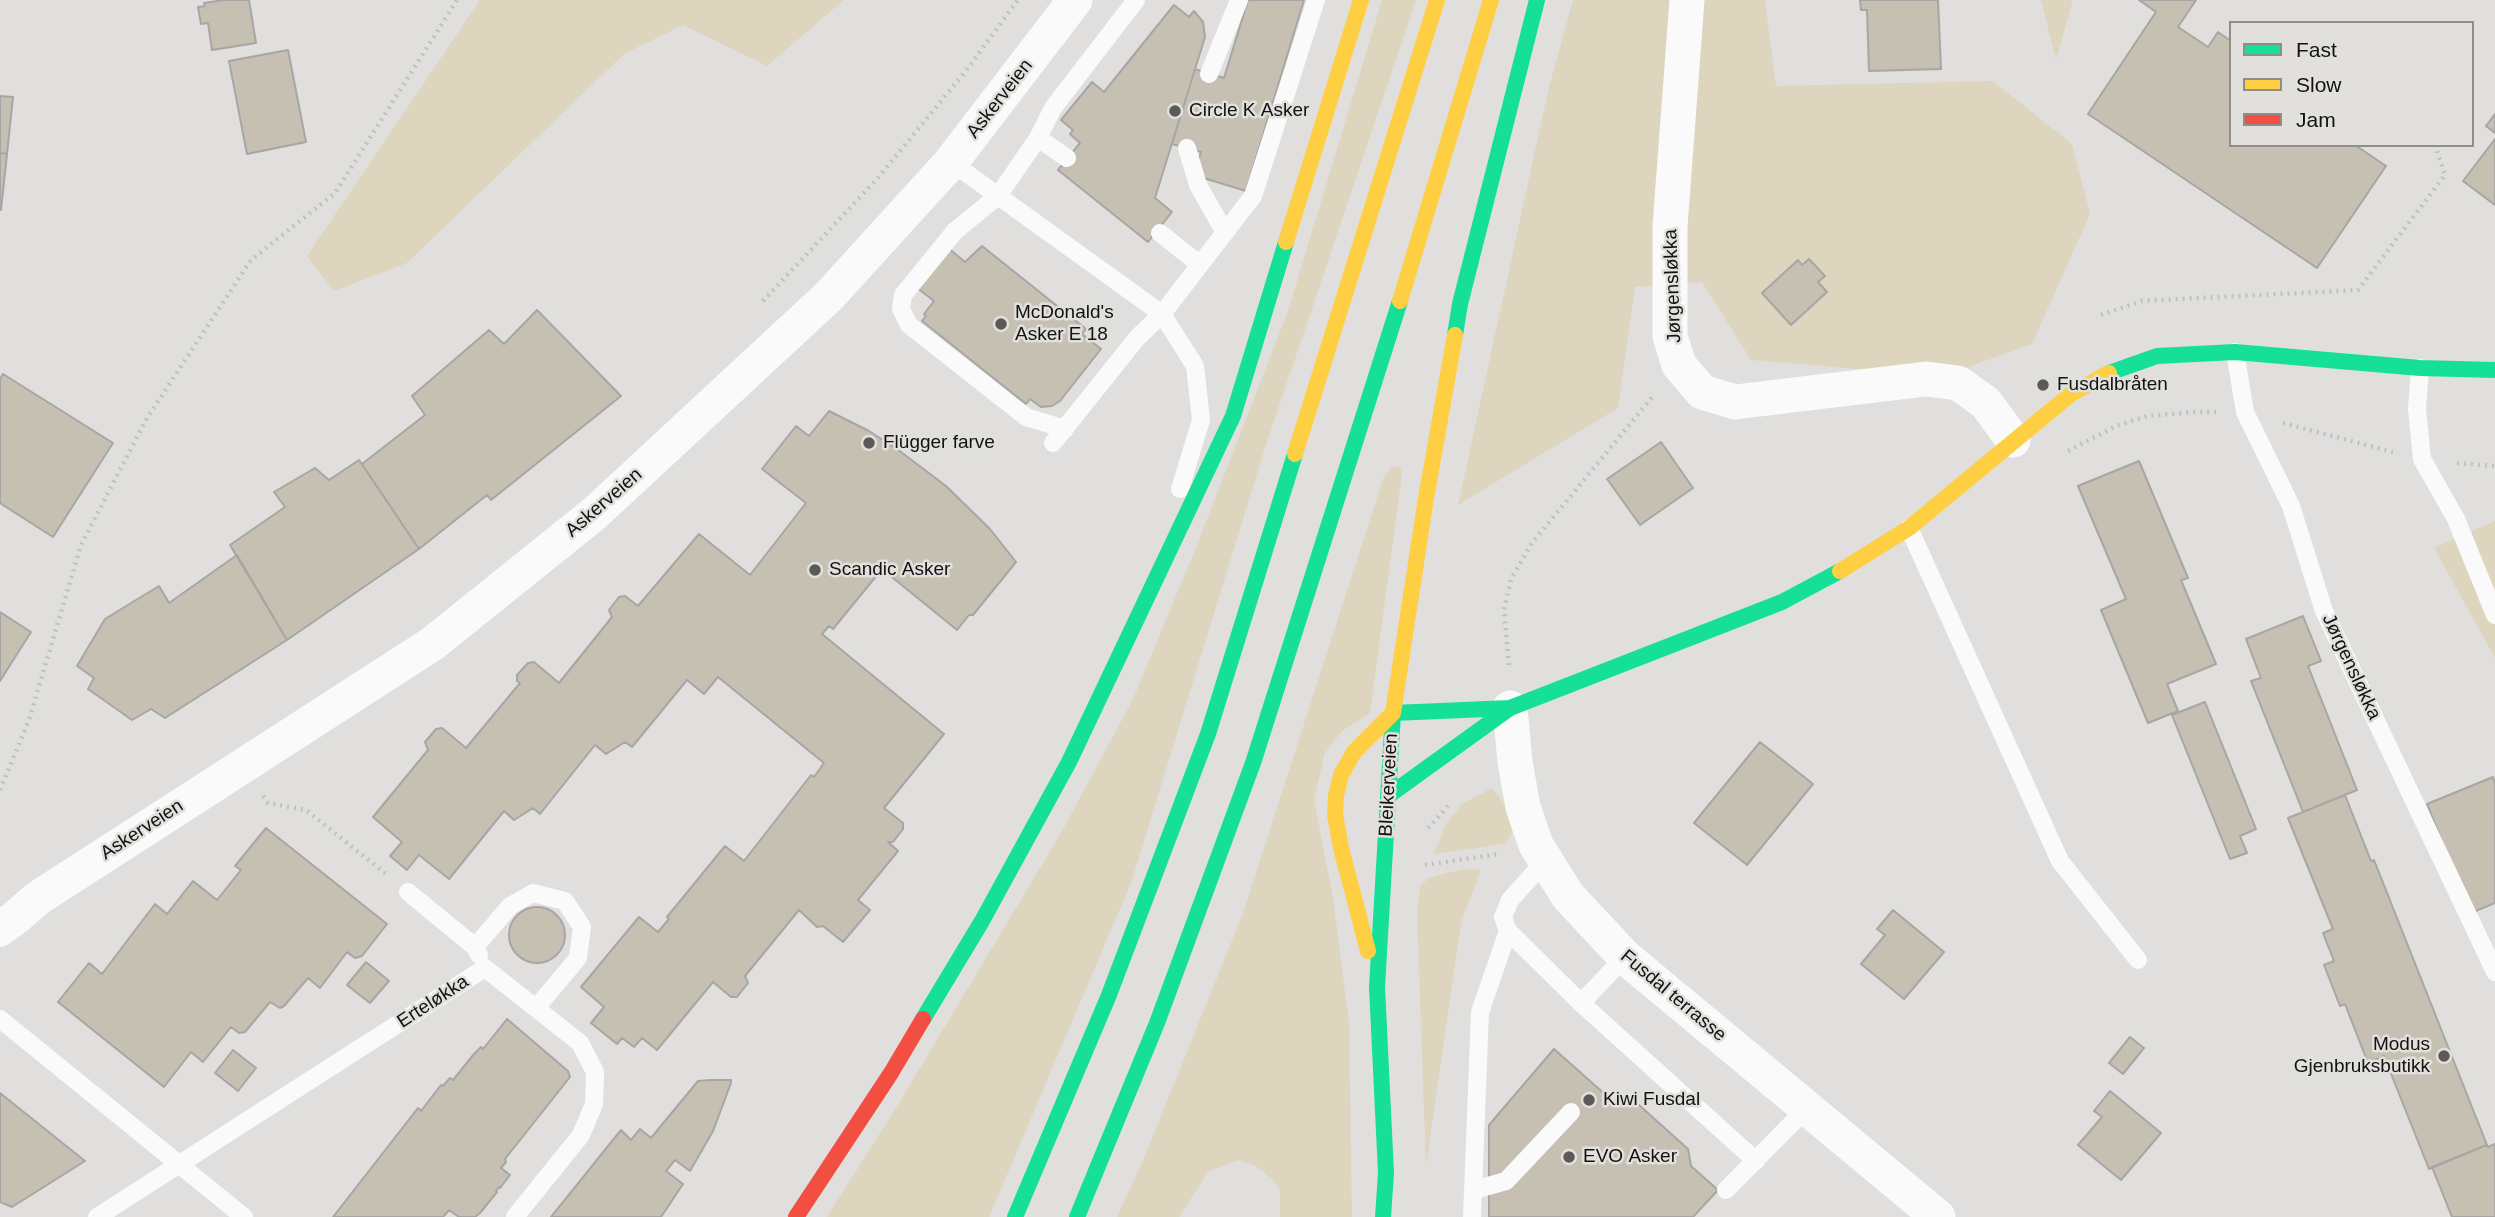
<!DOCTYPE html>
<meta charset="utf-8">
<style>
body{margin:0}
#map{position:relative;width:2495px;height:1217px;overflow:hidden;background:#e0dfdd;font-family:Arial,sans-serif}
canvas{display:block}
.legend{position:absolute;left:2229px;top:21px;width:245px;height:126px;box-sizing:border-box;background:#e1e0dc;border:2px solid #8f8e8b;margin:0;padding:9px 12px;list-style:none;font-size:21px;color:#131211}
.legend li{display:flex;align-items:center;gap:14px;height:35px}
.legend b{width:35px;border:2px solid #8f8e8b}
</style>
<div id="map">
<canvas width="2495" height="1217"></canvas>
<ul class="legend">
<li><b style="height:9px;background:#16e098"></b>Fast</li>
<li><b style="height:9px;background:#ffcf43"></b>Slow</li>
<li><b style="height:9px;background:#f24e42"></b>Jam</li>
</ul>
</div>
<script>
const c = document.querySelector('canvas').getContext('2d');
c.lineJoin = 'round';
function fill(path, color) { c.fillStyle = color; c.fill(path, 'evenodd'); }
const toPath = rows => new Path2D(rows.map(r => 'M' + r).join(''));
function stroke(path, color, width, dash) { c.strokeStyle = color; c.lineWidth = width; c.lineCap = dash ? 'butt' : 'round'; c.setLineDash(dash || []); c.stroke(path); }
function write(font, color, halo, rows, align = 'center') {
  c.font = font + ' Arial,sans-serif'; c.lineWidth = 5; c.setLineDash([]); c.textBaseline = 'middle'; c.strokeStyle = halo; c.fillStyle = color; for (const [text, x, y, turn = 0] of rows) {
    c.save(); c.translate(x, y); c.rotate((+turn || 0) * Math.PI / 180); c.textAlign = isNaN(turn) ? turn : align; if (halo) c.strokeText(text, 0, 0); c.fillText(text, 0, 0); c.restore();
  }
}
fill(toPath([
 [480,0,844,0,767,66,683,25,624,54,407,263,334,291,307,256],
 [1382,0,1416,0,1266,445,1131,883,989,1217,827,1217,899,1103,1061,833,1133,699,1197,545,1288,311],
 [1573,0,1765,0,1776,86,1993,81,2072,144,2090,214,2032,344,1943,376,1751,360,1702,282,1635,287,1618,408,1458,505,1548,91],
 [2041,0,2073,0,2056,60],
 [1400,466,1402,474,1370,713,1342,731,1325,753,1314,799,1333,898,1349,1022,1352,1217,1280,1217,1280,1190,1272,1179,1256,1166,1238,1160,1209,1171,1179,1217,1117,1217,1145,1156,1243,913,1384,476,1392,467],
 [2495,521,2495,658,2434,548],
 [1492,788,1511,812,1513,828,1510,837,1503,844,1434,854,1446,824,1462,804],
 [1465,869,1481,870,1461,923,1426,1166,1417,914,1420,886,1430,877]
]), '#ded5bf');
const building = toPath([
 [224,0,249,0,256,43,212,50,208,23,201,24,198,7,205,6,204,3,224,0],
 [1248,0,1304,0,1246,191,1194,175,1201,152,1172,144,1195,69,1224,78,1248,0],
 [1860,0,1938,0,1941,69,1869,71,1867,10,1861,10,1860,0],
 [2139,0,2196,0,2178,27,2208,47,2218,32,2231,41,2231,145,2355,145,2386,166,2317,268,2088,114,2156,12,2139,0],
 [1174,5,1189,17,1194,11,1203,22,1205,37,1155,198,1172,212,1148,242,1058,170,1080,143,1070,134,1073,130,1061,120,1092,82,1104,92,1174,5],
 [288,50,306,142,247,154,229,61,288,50],
 [0,96,13,97,7,154,0,153,0,96],
 [2495,114,2495,133,2486,126,2495,114],
 [2495,139,2495,205,2463,181,2495,139],
 [0,153,7,154,1,210,0,210,0,153],
 [982,246,1086,329,1082,334,1101,349,1060,401,1052,406,1041,407,1030,399,1026,404,922,321,926,316,924,314,934,301,916,287,947,247,965,262,982,246],
 [1809,259,1825,276,1818,282,1827,292,1791,325,1762,293,1798,260,1802,265,1809,259],
 [537,310,621,396,491,500,487,495,419,549,362,464,425,415,412,396,489,330,504,344,537,310],
 [3,374,113,443,53,537,0,503,0,379,3,374],
 [829,411,869,431,897,449,946,486,990,529,1016,562,973,615,969,615,957,630,882,569,833,629,829,626,822,634,944,734,884,808,903,823,903,829,893,842,888,842,898,851,858,900,870,910,843,942,823,926,817,927,799,910,745,976,748,983,737,997,731,997,713,982,657,1050,642,1038,634,1047,622,1038,617,1044,591,1023,604,1007,581,987,639,917,658,932,669,919,667,917,725,846,744,861,811,775,814,777,824,763,718,677,704,694,687,680,632,747,625,742,606,754,595,745,540,814,533,808,514,820,504,811,449,879,419,855,407,870,390,856,402,842,373,817,428,750,425,742,436,729,442,728,466,748,520,683,517,681,517,675,528,663,534,662,559,683,612,617,609,610,619,597,625,596,638,606,699,534,750,575,806,503,762,469,796,426,809,436,829,411],
 [1661,442,1693,488,1640,525,1607,479,1661,442],
 [359,460,419,549,287,640,230,545,285,507,274,492,315,468,329,480,359,460],
 [2139,461,2188,578,2181,580,2216,664,2167,684,2178,711,2148,723,2101,610,2126,599,2078,486,2139,461],
 [237,555,287,640,165,718,151,709,132,720,88,689,94,678,77,666,105,619,159,586,169,603,237,555],
 [0,612,31,632,0,681,0,612],
 [2303,616,2321,661,2308,666,2357,790,2303,812,2251,681,2261,678,2246,639,2303,616],
 [2205,702,2256,829,2240,836,2247,853,2230,859,2172,715,2205,702],
 [1760,742,1813,784,1747,865,1694,823,1760,742],
 [2493,777,2495,783,2495,903,2471,913,2427,804,2493,777],
 [2345,795,2371,861,2374,860,2487,1145,2429,1169,2384,1056,2368,1063,2345,1004,2340,1006,2324,965,2334,961,2323,933,2333,929,2288,818,2345,795],
 [266,828,387,924,362,956,355,958,347,952,320,988,308,978,284,1006,280,1008,270,1002,245,1032,239,1033,231,1027,203,1062,191,1052,164,1087,58,1002,89,963,102,974,155,904,167,914,193,881,217,900,241,870,235,866,266,828],
 '509 935a28 28 0 1 1 56 0a28 28 0 1 1-56 0Z',
 [1893,910,1944,952,1904,999,1861,964,1885,935,1877,929,1893,910],
 [366,962,389,981,370,1003,347,985,366,962],
 [507,1019,568,1071,570,1077,505,1159,506,1162,501,1168,510,1175,500,1188,499,1187,496,1191,497,1192,480,1213,475,1217,459,1217,449,1210,443,1217,333,1217,418,1108,421,1111,441,1085,443,1086,450,1078,453,1080,474,1054,481,1047,483,1049,507,1019],
 [2130,1037,2144,1048,2123,1074,2109,1063,2130,1037],
 [1554,1049,1617,1105,1639,1105,1688,1149,1691,1166,1718,1190,1693,1217,1489,1217,1489,1125,1554,1049],
 [233,1050,256,1068,238,1091,215,1073,233,1050],
 [711,1080,731,1080,731,1083,713,1131,690,1171,675,1160,666,1171,683,1184,661,1217,551,1217,621,1130,631,1140,640,1129,651,1138,698,1081,711,1080],
 [2110,1091,2161,1133,2121,1180,2078,1145,2102,1117,2094,1111,2110,1091],
 [0,1093,85,1161,12,1207,0,1202,0,1093],
 [2495,1144,2495,1217,2452,1217,2432,1167,2487,1145,2488,1147,2495,1144]
]);
fill(building, '#c6c0b3');
stroke(building, '#a7a6a5', 2);
stroke(toPath([
 [763,301,877,179,965,72,1018,0],
 [2101,315,2142,301,2358,290,2445,175,2435,145],
 [2283,423,2393,452],
 [2068,451,2116,426,2148,416,2193,412,2216,412],
 [2457,463,2495,466],
 [1509,665,1504,610,1511,579,1532,543,1654,395],
 [0,790,29,720,81,545,147,418,251,260,335,193,457,0],
 [263,796,268,803,306,810,386,874],
 [1428,828,1448,806],
 [1425,865,1499,854]
]), '#c0c0bf', 4.5, [2, 5]);
stroke(toPath([
 [1209,74,1239,0],
 [1038,138,1067,158],
 [1187,148,1198,185,1224,231],
 [951,162,1162,314,1195,366,1201,420,1180,489],
 [1160,233,1199,264],
 [2235,352,2245,412,2291,506,2324,611,2495,972],
 [2420,368,2417,409,2422,459,2456,519,2495,615],
 [1065,429,1026,417,909,325,901,309,903,295,955,231,998,196,1038,138,1053,108,1136,0],
 [1053,443,1137,338,1162,314,1253,196,1316,0],
 [1909,528,2060,861,2138,960],
 [1545,861,1510,900,1503,917,1508,931,1581,1003,1756,1161],
 [408,892,475,947,479,955],
 [475,947,510,906,533,893,565,901,582,927,578,958,536,1008],
 [1581,1003,1625,957],
 [0,1019,244,1217],
 [1474,1190,1506,1181,1571,1112],
 [1726,1190,1807,1108],
 [97,1217,485,968,580,1043,595,1072,594,1104,581,1135,515,1217],
 [1472,1217,1480,1012,1508,931]
]), '#fafafa', 18);
stroke(toPath([
 [1687,0,1670,226,1670,336,1679,365,1702,392,1735,402,1926,379,1958,383,1986,403,2013,440],
 [1510,708,1515,762,1523,807,1536,845,1568,896,1625,957,1938,1217],
 [0,929,15,918,38,898,432,644,595,513,829,296,951,162,1075,0]
]), '#fafafa', 35);
stroke(toPath([
 [1455,335,1460,304,1537,0],
 [2109,373,2157,356,2235,352,2420,368,2495,370],
 [1393,713,1510,708],
 [1388,796,1510,708,1782,602,1840,571],
 [923,1019,982,921,1069,762,1233,416,1286,242],
 [1015,1217,1109,995,1208,734,1295,454],
 [1077,1217,1157,1023,1253,763,1400,301],
 [1383,1217,1386,1173,1377,987,1393,713]
]), '#16e098', 16);
stroke(toPath([
 [1286,242,1361,0],
 [1400,301,1491,0],
 [1295,454,1437,0],
 [1840,571,1909,528,2071,394,2109,373],
 [1393,713,1426,498,1455,335],
 [1368,951,1341,848,1335,815,1336,796,1341,775,1354,752,1393,713]
]), '#ffcf43', 16);
stroke(toPath([
 [796,1217,891,1073,923,1019]
]), '#f24e42', 16);
for (const [x, y, r, color] of [
 [1175,111,7,"#5b5a58"],
 [1001,324,7,"#5b5a58"],
 [2043,385,7,"#5b5a58"],
 [869,443,7,"#5b5a58"],
 [815,570,7,"#5b5a58"],
 [2444,1056,7,"#5b5a58"],
 [1589,1100,7,"#5b5a58"],
 [1569,1157,7,"#5b5a58"]
]) { const dot = new Path2D(); dot.arc(x, y, r, 0, 2 * Math.PI); c.fillStyle = color; c.fill(dot); stroke(dot, '#e1e0dc', 2.5); }
write('19px', '#131211', '#e1e0dc', [
 ["Askerveien",1000,99,-52],
 ["Jørgensløkka",1673,286,-92],
 ["Askerveien",604,503,-41],
 ["Jørgensløkka",2351,667,65],
 ["Bleikerveien",1389,785,-87],
 ["Askerveien",142,830,-33],
 ["Fusdal terrasse",1673,996,40],
 ["Erteløkka",433,1002,-33]
]);
write('19px', '#131211', '#e1e0dc', [
 ["Circle K Asker",1189,111],
 ["McDonald's",1015,313],
 ["Asker E 18",1015,335],
 ["Fusdalbråten",2057,385],
 ["Flügger farve",883,443],
 ["Scandic Asker",829,570],
 ["Modus",2430,1045,"right"],
 ["Gjenbruksbutikk",2430,1067,"right"],
 ["Kiwi Fusdal",1603,1100],
 ["EVO Asker",1583,1157]
], 'left');
</script>
